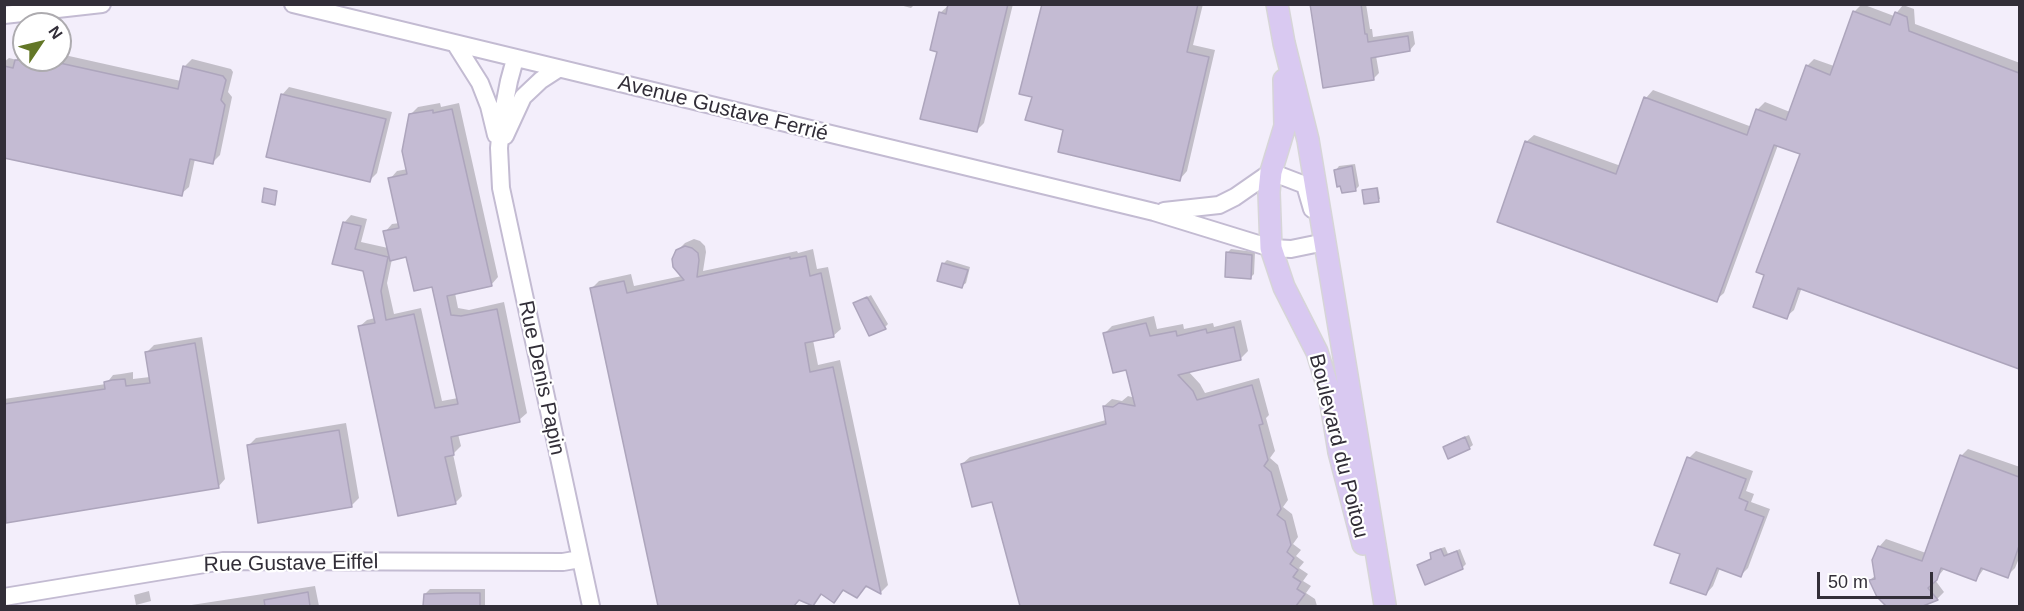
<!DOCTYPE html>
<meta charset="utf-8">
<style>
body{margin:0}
#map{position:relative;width:2024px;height:611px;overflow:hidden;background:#faf8fd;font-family:Arial,sans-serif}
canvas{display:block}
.frame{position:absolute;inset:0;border:6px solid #322e38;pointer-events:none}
.north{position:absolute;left:12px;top:12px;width:60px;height:60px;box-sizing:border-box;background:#fff;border:2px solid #adabaf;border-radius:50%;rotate:55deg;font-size:16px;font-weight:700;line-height:24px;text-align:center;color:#322e38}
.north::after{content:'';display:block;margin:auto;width:21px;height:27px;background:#637727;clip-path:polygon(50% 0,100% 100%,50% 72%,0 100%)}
.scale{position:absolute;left:1817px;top:572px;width:116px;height:27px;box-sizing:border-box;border:3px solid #322e38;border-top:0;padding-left:8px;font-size:18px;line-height:21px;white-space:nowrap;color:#322e38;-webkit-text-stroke:4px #fff;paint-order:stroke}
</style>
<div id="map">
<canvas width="2024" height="611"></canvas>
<div class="frame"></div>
<div class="north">N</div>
<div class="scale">50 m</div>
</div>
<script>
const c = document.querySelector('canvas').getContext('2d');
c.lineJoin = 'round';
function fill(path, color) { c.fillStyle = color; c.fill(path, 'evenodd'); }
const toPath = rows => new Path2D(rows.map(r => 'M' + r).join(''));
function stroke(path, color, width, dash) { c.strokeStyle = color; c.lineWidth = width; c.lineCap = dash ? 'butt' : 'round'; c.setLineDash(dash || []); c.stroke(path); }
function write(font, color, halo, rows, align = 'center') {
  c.font = font + ' Arial,sans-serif'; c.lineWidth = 4.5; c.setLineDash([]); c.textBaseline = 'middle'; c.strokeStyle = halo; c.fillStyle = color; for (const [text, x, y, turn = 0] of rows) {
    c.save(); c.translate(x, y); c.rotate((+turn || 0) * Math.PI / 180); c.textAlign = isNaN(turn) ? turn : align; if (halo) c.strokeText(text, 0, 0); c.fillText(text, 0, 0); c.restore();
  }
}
fill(toPath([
 [4,5,2019,5,2019,606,5,606],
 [24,24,60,24,60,60,24,60]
]), '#f3eefb');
fill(toPath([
 [896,4,915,4,911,8],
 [1013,4,984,123,977,130,939,50,940,13,950,4],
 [1043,4,1203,4,1193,45,1215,50,1187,171,1180,179,1065,128,1033,96],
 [1311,4,1366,4,1370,29,1372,29,1373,37,1413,31,1415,44,1410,50,1376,56,1379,73,1374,78],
 [1862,4,1894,16,1903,5,1914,9,1915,24,2020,63,2020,364,2017,366,1802,287,1794,310,1786,317,1802,153,1778,145,1724,293,1716,300,1526,142,1534,135,1621,166,1646,98,1653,90,1752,127,1758,109,1765,102,1790,112,1807,66,1814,59,1834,66,1854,12],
 [24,48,24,60,60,60,60,54,181,81,184,67,192,59,231,69,233,72,228,92,232,97,220,155,212,163,195,159,189,187,181,194,4,157,4,62,9,58,17,60,18,54],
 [289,87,392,112,377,173,370,180,282,95],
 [440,103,441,107,459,103,498,277,491,285,455,293,458,308,469,310,504,302,527,413,519,420,458,434,461,446,453,454,462,496,455,503,359,327,367,320,375,318,365,270,334,263,344,223,351,215,367,219,361,242,388,248,385,232,392,224,400,223,390,179,397,171,408,169,410,115,418,107],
 [407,256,433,286,458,398,442,401,421,308,394,314,387,283,392,259],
 [1355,164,1359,186,1356,189,1336,170,1339,166],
 [1378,187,1380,199,1366,202,1364,191],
 [694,239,700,241,705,246,706,252,703,271,797,251,798,253,813,249,817,269,828,267,841,329,833,336,813,340,818,365,840,360,888,585,881,592,867,585,857,596,845,589,834,601,823,593,812,606,800,599,794,606,783,606,778,603,775,606,660,606,592,288,599,281,631,274,634,286,682,276,677,251,685,243],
 [1231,249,1255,252,1254,274,1250,278,1228,252],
 [947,260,970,267,966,283,962,286,943,264],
 [871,295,888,324,885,327,855,304],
 [1154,316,1157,329,1183,324,1184,329,1213,323,1214,327,1241,320,1248,351,1241,358,1188,371,1200,384,1205,393,1259,378,1269,415,1266,418,1275,451,1270,458,1278,465,1288,500,1283,507,1292,514,1298,537,1293,544,1301,550,1296,556,1304,562,1299,568,1308,574,1303,581,1311,586,1306,593,1315,599,1317,606,1021,606,993,500,962,464,970,457,1106,420,1104,406,1112,399,1122,401,1128,396,1135,398,1127,368,1105,333,1112,326],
 [202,337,225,479,218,487,7,521,4,507,4,399,106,384,113,375,121,374,133,372,133,379,150,377,147,352,154,345],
 [346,423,359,498,351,506,249,445,256,438],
 [1469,435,1473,445,1469,448,1444,447,1448,444],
 [1968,449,2020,467,2020,556,2015,568,2007,576,1985,567,1976,580,1945,568,1935,580,1944,592,1937,599,1920,606,1889,606,1884,603,1870,580,1876,575,1879,547,1886,539,1926,553,1961,456],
 [1696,451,1753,471,1746,491,1754,494,1751,502,1770,509,1748,568,1741,575,1720,568,1713,586,1706,594,1682,554,1689,458],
 [1445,547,1448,554,1460,549,1466,564,1462,568,1419,565,1432,558,1431,554,1435,550],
 [315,586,319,606,185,606],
 [430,589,485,589,485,606,425,606,425,594],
 [149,591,151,601,136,605,134,595]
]), '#0003');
const building = toPath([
 [948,4,1008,4,977,132,920,119,937,52,930,50,939,12,946,14,948,4],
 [1042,4,1198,4,1187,52,1209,57,1180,181,1058,152,1063,130,1025,120,1032,97,1019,94,1042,4],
 [1310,4,1361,4,1365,34,1367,34,1368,42,1408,36,1410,51,1371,58,1374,80,1323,88,1310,4],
 [1853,11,1890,25,1895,12,1907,17,1909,31,2019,73,2019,369,1798,288,1787,319,1753,307,1764,275,1756,272,1800,154,1774,145,1717,302,1497,222,1525,141,1616,174,1644,97,1747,135,1756,109,1786,120,1806,65,1830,75,1853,11],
 [15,60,46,60,178,89,183,66,223,76,226,80,221,100,225,105,213,164,190,159,182,196,4,158,4,66,13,68,15,60],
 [281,94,386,119,370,182,266,157,281,94],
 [452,109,492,286,447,296,451,315,461,316,497,309,520,422,451,437,454,455,445,457,456,504,398,516,358,326,375,323,363,271,332,264,343,222,361,226,355,249,388,257,381,291,386,320,414,314,435,408,458,404,432,287,414,291,406,257,390,261,383,231,399,228,388,178,407,174,402,151,409,114,433,110,433,113,452,109],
 [1352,166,1356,191,1342,193,1340,186,1337,187,1334,170,1352,166],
 [264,188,277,191,275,205,262,202,264,188],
 [1377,188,1379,202,1364,204,1362,190,1377,188],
 [685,246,692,248,698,253,699,260,697,277,790,257,790,259,806,256,810,276,821,273,834,337,805,343,810,372,833,367,881,594,866,586,857,598,843,590,834,603,821,594,813,606,799,600,794,606,658,606,590,288,624,281,627,293,684,280,673,267,672,259,676,250,685,246],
 [1226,252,1252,255,1251,279,1225,277,1226,252],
 [942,263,968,270,962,288,937,281,942,263],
 [867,297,886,329,869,336,853,303,867,297],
 [1146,323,1150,336,1176,331,1177,336,1206,329,1207,333,1234,327,1241,360,1178,375,1193,391,1197,400,1252,385,1263,424,1259,425,1268,460,1264,466,1271,472,1281,509,1277,515,1285,521,1291,545,1287,552,1294,558,1290,564,1298,570,1293,577,1301,582,1297,589,1305,594,1296,606,1020,606,992,502,972,507,961,464,1106,424,1103,406,1113,407,1119,403,1135,406,1126,370,1113,373,1103,333,1146,323],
 [195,343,219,488,6,523,4,404,105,389,104,382,112,380,125,379,126,386,150,383,145,352,195,343],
 [339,430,352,507,258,523,247,445,339,430],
 [1465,437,1470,449,1448,459,1443,447,1465,437],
 [1960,455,2019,477,2019,546,2008,578,1981,568,1976,581,1941,568,1937,580,1928,588,1938,600,1923,606,1886,606,1877,597,1869,580,1875,579,1872,560,1878,546,1922,561,1960,455],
 [1687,457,1746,479,1739,498,1748,502,1745,510,1764,517,1741,577,1717,568,1706,595,1670,583,1680,554,1654,545,1687,457],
 [1441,549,1444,556,1457,551,1463,569,1425,585,1417,565,1431,559,1430,553,1441,549],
 [308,592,310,606,265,606,264,600,308,592],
 [455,593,480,593,480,606,423,606,424,594,455,593]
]);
fill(building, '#c4bbd3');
stroke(building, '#ada5bc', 1.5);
const minor = toPath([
 [293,4,1154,212,1271,248,1291,249,1325,242],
 [4,15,102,4],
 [456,45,480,83,489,106,496,135],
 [515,59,509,81,502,117,499,148,501,188,591,606],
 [505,136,523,97,541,80,558,69],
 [1164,211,1219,205,1235,197,1271,172,1305,185,1312,209],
 [4,597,223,561,563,562,580,559]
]);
const major = toPath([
 [1277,4,1284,43,1308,140,1385,605],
 [1284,80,1285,126,1271,172,1269,192,1271,248,1284,287,1317,352,1329,391,1339,452,1363,544]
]);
stroke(minor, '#c3bbd2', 20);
stroke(major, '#d6d5d7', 24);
stroke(minor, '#fff', 16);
stroke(major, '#d9c9f1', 21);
write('21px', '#322e38', '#fff', [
 ["Avenue Gustave Ferrié",723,109,14],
 ["Rue Denis Papin",541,378,78],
 ["Boulevard du Poitou",1338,446,76],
 ["Rue Gustave Eiffel",291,564,-1]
]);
</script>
